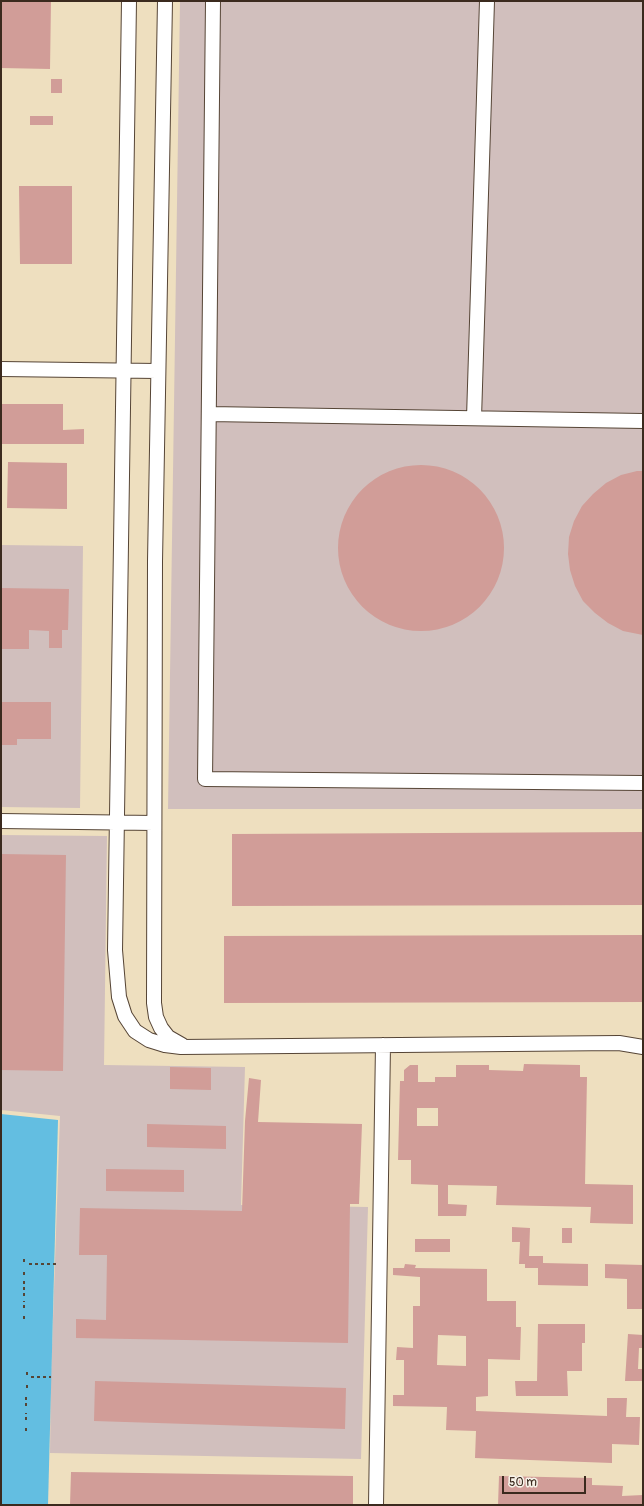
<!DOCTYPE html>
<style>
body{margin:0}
#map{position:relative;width:644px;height:1506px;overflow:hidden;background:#eedfbf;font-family:Pangolin,sans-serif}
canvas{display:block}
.frame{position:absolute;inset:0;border:2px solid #3b2a1e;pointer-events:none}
.scale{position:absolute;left:502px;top:1476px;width:84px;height:18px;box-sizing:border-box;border:2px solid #3b2a1e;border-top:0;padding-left:5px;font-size:12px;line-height:14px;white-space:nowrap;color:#3b2a1e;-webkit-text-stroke:3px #f7f3e8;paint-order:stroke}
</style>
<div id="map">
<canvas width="644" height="1506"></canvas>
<div class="frame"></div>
<div class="scale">50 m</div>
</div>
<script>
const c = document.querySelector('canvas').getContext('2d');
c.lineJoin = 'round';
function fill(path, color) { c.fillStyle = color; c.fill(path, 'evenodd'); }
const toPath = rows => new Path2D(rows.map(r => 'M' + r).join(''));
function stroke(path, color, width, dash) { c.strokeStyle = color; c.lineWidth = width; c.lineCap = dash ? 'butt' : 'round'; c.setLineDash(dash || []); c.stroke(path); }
fill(toPath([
 [180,1,643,1,643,809,168,809],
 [1,545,83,546,80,808,1,807],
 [1,835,107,836,104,1065,245,1067,241,1205,368,1207,361,1459,50,1453,51,1377,60,1116,1,1110]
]), '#d1bfbd');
fill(toPath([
 [1,1114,58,1120,48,1505,1,1505]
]), '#63bee1');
fill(toPath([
 [1,1,51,1,50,69,1,68],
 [51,79,62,79,62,93,51,93],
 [30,116,53,116,53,125,30,125],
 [19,186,72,186,72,264,20,264],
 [1,404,63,404,63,430,84,429,84,444,1,444],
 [8,462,67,463,67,509,7,508],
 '338 548a83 83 0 1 1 166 0a83 83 0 1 1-166 0Z',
 [637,471,643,471,643,635,623,631,608,623,595,613,583,601,575,586,570,570,568,554,569,537,574,521,582,506,593,494,606,483,621,475],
 [1,588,69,589,68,630,62,630,62,648,49,648,49,631,29,630,29,649,1,649],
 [1,702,51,702,51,739,17,739,17,745,1,745],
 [643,832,643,905,232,906,232,834],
 [1,854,66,855,63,1071,1,1070],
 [643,935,643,1002,224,1003,224,936],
 [524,1064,580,1065,580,1077,587,1077,585,1184,633,1185,633,1224,590,1223,591,1207,496,1205,497,1186,448,1185,448,1204,467,1205,466,1216,438,1216,438,1185,411,1184,411,1160,398,1160,400,1081,404,1081,404,1070,410,1065,418,1065,418,1082,435,1082,435,1077,456,1077,456,1065,489,1065,489,1070,523,1071],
 [417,1108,438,1108,438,1126,417,1126],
 [170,1067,211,1068,211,1090,170,1089],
 [249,1078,261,1080,258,1122,362,1124,359,1204,350,1204,348,1343,76,1338,76,1319,106,1320,107,1255,79,1255,80,1208,242,1211,245,1121],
 [147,1124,226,1126,226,1149,147,1147],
 [106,1169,184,1170,184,1192,106,1191],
 [512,1227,530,1228,529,1256,543,1256,543,1263,588,1264,588,1286,538,1285,538,1268,525,1268,525,1264,519,1264,520,1242,512,1242],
 [562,1228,572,1228,572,1243,562,1243],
 [415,1239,450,1239,450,1252,415,1252],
 [405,1264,416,1265,415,1268,487,1269,487,1301,516,1301,516,1327,521,1327,520,1360,488,1359,488,1396,476,1397,476,1411,607,1416,607,1398,627,1398,626,1417,640,1417,639,1445,612,1444,612,1463,475,1458,476,1431,446,1430,447,1407,393,1406,393,1395,404,1395,404,1360,396,1360,397,1347,413,1348,413,1306,420,1306,420,1277,393,1275,393,1268,404,1268],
 [438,1335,466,1336,466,1366,437,1365],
 [605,1264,643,1265,643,1309,627,1309,627,1279,605,1278],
 [538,1324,585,1324,585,1343,582,1343,582,1371,567,1371,568,1396,516,1396,515,1381,537,1381],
 [628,1334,643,1335,643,1348,639,1348,638,1369,643,1369,643,1381,625,1381],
 [95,1381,346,1388,345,1429,94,1421],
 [71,1472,353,1476,353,1505,70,1505],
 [499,1476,592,1478,592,1485,623,1486,622,1496,643,1495,643,1505,498,1505]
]), '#d19d98');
const minor = toPath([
 [129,1,115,950,119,997,125,1016,135,1031,149,1040,165,1045,181,1047,619,1043,643,1047],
 [165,1,155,561,154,1003,156,1017,161,1028,168,1037,182,1045],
 [213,1,205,779,643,783],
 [1,369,157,371],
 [209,414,643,421],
 [474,418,487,1],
 [1,821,154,823],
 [376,1505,383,1045]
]);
stroke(minor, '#564536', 16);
stroke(toPath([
 [24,1262,24,1258],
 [29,1264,56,1264],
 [24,1275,24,1270],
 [24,1296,24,1280],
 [24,1308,24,1301],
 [24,1319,24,1315],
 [27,1375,27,1370],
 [31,1377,51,1377],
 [27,1388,27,1382],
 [26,1406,26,1395],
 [26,1420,26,1413],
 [26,1431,26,1428]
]), '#564536', 2, [3, 3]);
stroke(minor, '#fff', 14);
</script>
